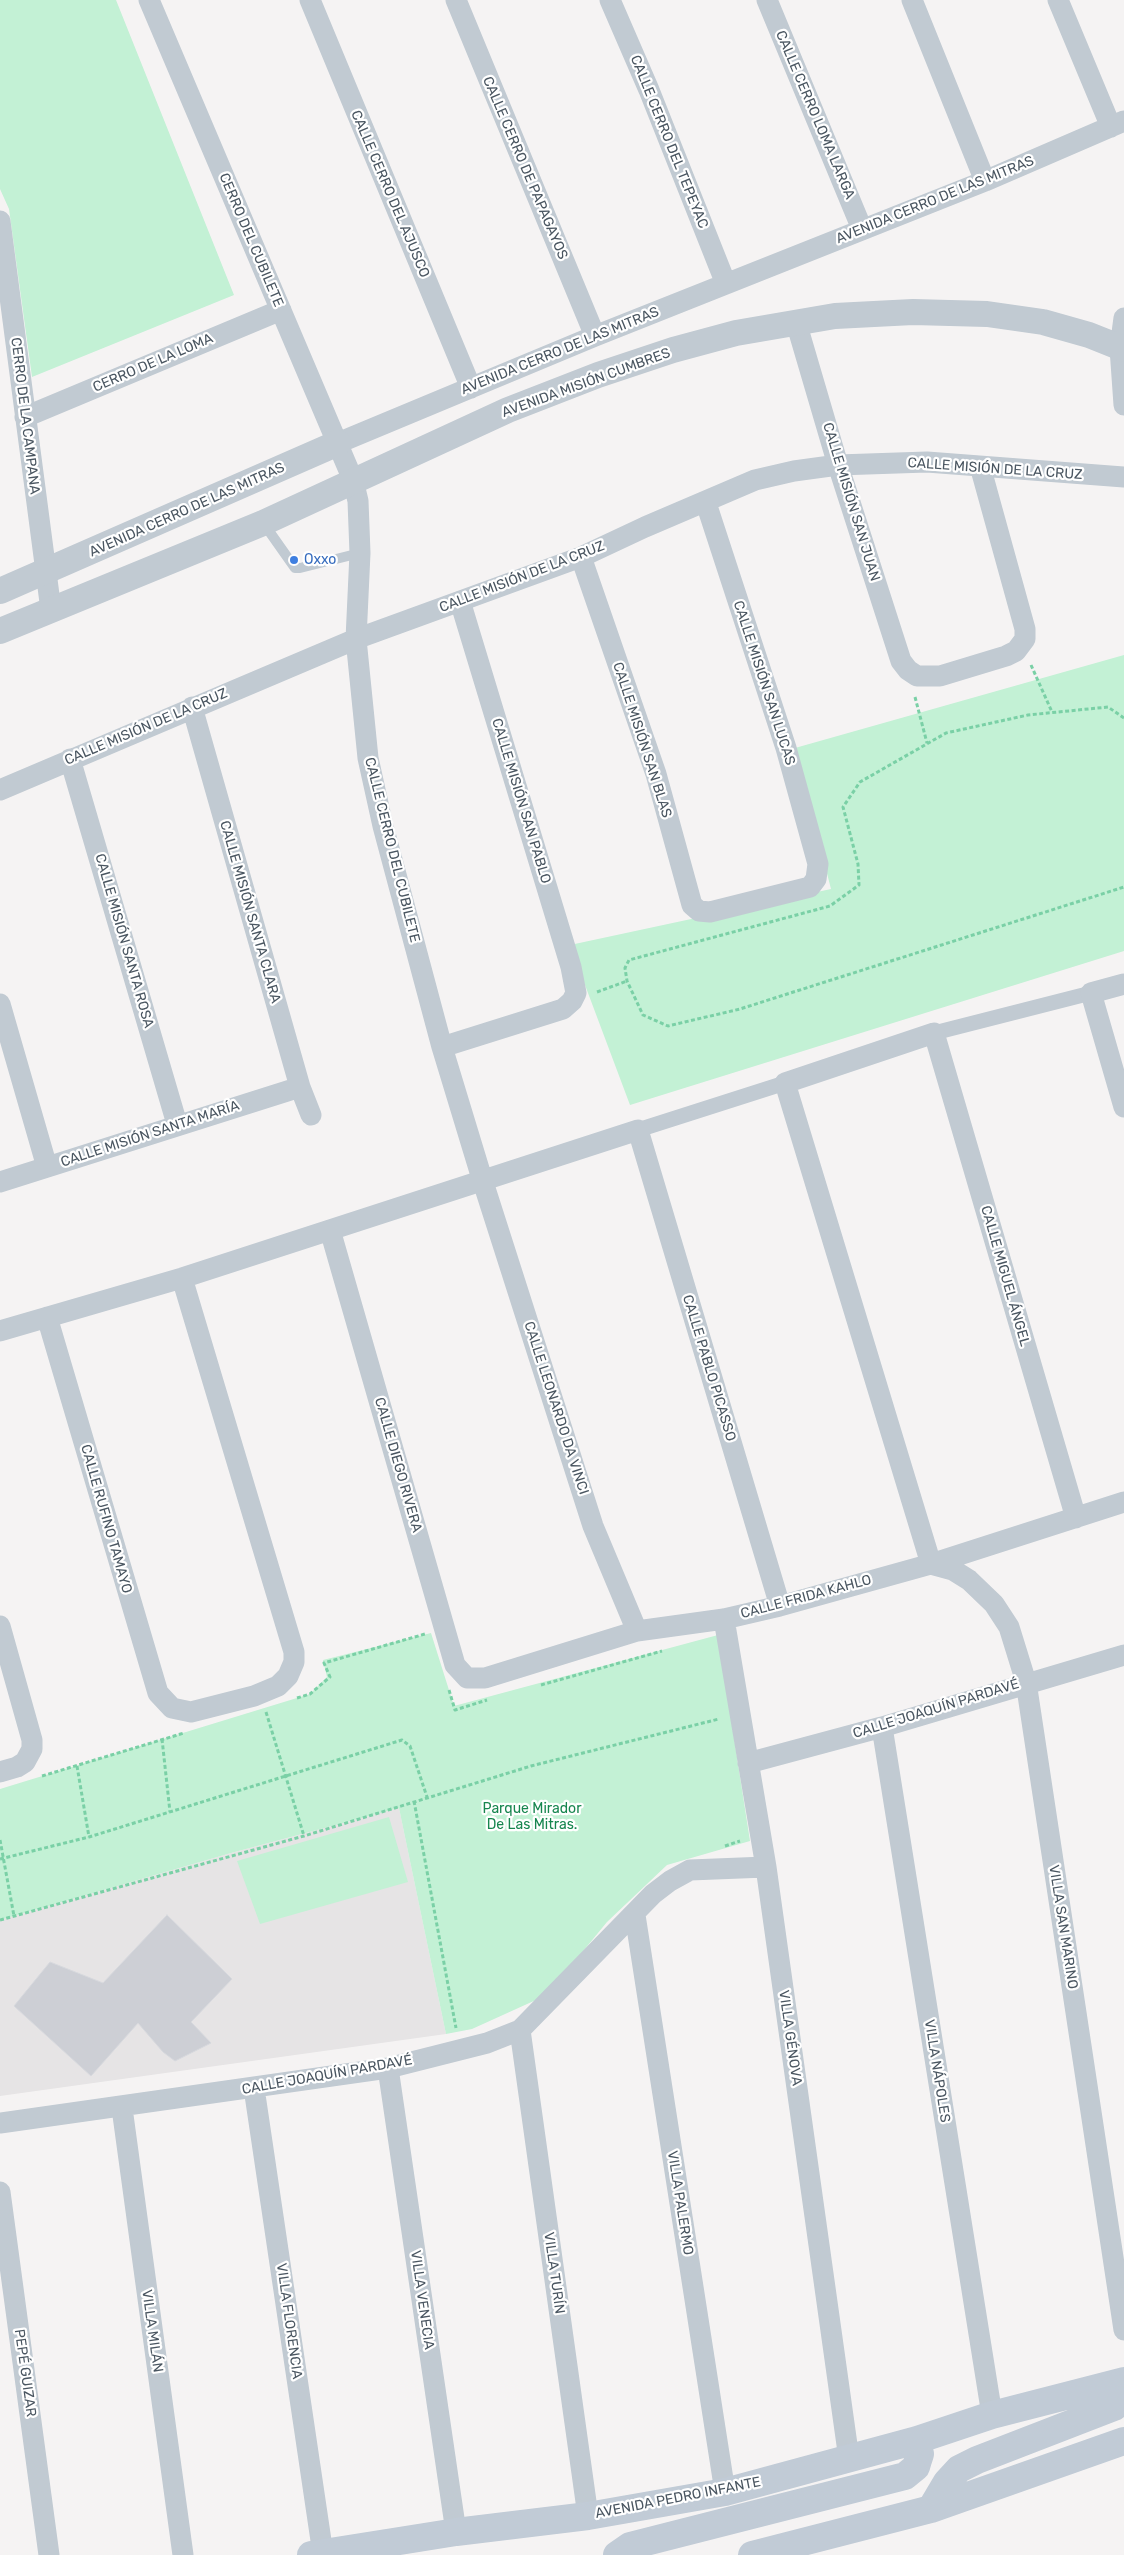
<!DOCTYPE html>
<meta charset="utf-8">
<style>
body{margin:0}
canvas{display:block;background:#f5f3f3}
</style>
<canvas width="1124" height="2555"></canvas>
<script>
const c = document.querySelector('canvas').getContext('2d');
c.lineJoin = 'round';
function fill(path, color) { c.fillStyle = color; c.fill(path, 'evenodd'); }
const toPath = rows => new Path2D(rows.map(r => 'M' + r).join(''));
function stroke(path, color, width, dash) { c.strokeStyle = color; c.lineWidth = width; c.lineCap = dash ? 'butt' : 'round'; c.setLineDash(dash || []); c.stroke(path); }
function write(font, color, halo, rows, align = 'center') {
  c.font = font + ' Rubik,sans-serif'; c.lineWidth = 4.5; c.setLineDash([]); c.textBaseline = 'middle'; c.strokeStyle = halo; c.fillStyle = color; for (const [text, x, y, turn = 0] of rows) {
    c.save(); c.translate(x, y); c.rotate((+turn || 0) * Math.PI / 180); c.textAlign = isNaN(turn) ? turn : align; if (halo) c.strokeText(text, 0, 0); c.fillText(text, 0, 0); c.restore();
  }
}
fill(toPath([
 [399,1808,446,2034,0,2096,0,1920,231,1853]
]), '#e6e4e5');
fill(toPath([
 [0,0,116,0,234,295,32,377,9,209,0,189],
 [1124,655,1124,951,630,1105,570,945,831,889,795,748],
 [431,1633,454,1706,718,1635,750,1841,667,1865,607,1922,547,1995,472,2029,446,2034,399,1808,231,1853,0,1920,0,1789,310,1694,327,1677,323,1660],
 [389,1817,408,1882,260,1924,237,1861]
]), '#c3f1d5');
const building = toPath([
 [167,1915,232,1979,191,2022,211,2043,175,2061,163,2052,138,2023,91,2076,14,2006,50,1962,103,1983,167,1915]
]);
fill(building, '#cdcfd5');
stroke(building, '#d7d9de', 1);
stroke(toPath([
 [1031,665,1052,712],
 [915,697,927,743],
 [1124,718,1108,707,1028,715,946,733,860,782,843,807,858,864,859,885,830,906,629,960,625,968,627,981,643,1015,668,1026,740,1009,1124,887],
 [597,992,627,981],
 [541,1685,662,1651],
 [449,1690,455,1710,487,1700],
 [297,1698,310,1694,330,1677,324,1663,425,1634],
 [266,1712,304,1836],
 [162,1739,170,1812],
 [77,1766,89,1837],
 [42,1776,184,1733],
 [414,1801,456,2028],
 [0,1840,14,1916],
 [725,1846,740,1841],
 [0,1859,89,1837,402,1740,410,1746,427,1797],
 [0,1920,304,1836,531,1766,719,1719]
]), '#7ad0a6', 3, [4, 2.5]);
stroke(toPath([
 [264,524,295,568,300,568,360,553]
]), '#c1cad2', 10);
stroke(toPath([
 [934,1033,1091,993],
 [638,1130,785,1083]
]), '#c1cad2', 15);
stroke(toPath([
 [149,0,353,480,358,501,360,553,356,639,368,758,383,826,442,1047,483,1182,593,1526,637,1631],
 [310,0,471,388],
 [456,0,595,336],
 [610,0,649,90,726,284],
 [767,0,862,229],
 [912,0,985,181],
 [1058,0,1111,127],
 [0,221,51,610],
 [1124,318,1120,348,1124,405],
 [796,322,838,465,901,661,908,670,917,676,940,676,1006,656,1016,651,1025,639,1025,629,980,466],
 [25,417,281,310],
 [338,443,595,336,985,181,1124,121],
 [581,557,656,774,692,905,699,911,710,912,810,887,816,879,818,864,786,748,706,503],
 [192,707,300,1087,311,1115],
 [70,759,177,1124],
 [0,790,356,639,581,557,645,527,755,480,794,471,838,465,927,462,1124,477],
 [1124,984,1091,993,1124,1107],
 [0,1004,47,1167],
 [442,1047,563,1009,572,1001,576,993,571,967,460,601],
 [0,1182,300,1087],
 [330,1230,455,1665,467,1678,485,1678,637,1631,724,1619,780,1606,931,1564,1124,1502],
 [47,1317,158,1693,172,1708,191,1712,254,1696,278,1686,288,1676,294,1662,294,1652,182,1278],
 [0,1331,182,1278,638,1130,780,1606],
 [1076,1518,934,1033,785,1083,931,1564,953,1570,969,1580,994,1604,1009,1627,1026,1682,1124,2330],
 [724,1619,766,1867,849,2459],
 [0,1626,32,1740,32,1749,25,1762,17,1767,0,1772],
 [882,1727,992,2415],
 [748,1763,882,1727,1124,1655],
 [635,1915,725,2492],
 [520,2030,588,2516],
 [388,2068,456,2532],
 [254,2088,323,2554],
 [122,2108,183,2555],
 [0,2123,388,2068,487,2043,520,2030,653,1894,670,1881,690,1870,766,1867],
 [0,2192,49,2555]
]), '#c1cad2', 21);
stroke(toPath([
 [0,591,338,443],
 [0,631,263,523,508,410,598,375,673,350,736,333,835,316,913,312,987,314,1043,322,1089,335,1124,349]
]), '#c1cad2', 26);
stroke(toPath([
 [931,2509,947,2482,959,2469,977,2460,1114,2407,1124,2399],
 [311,2555,456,2532,588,2516,725,2492,917,2440,992,2415,1124,2381],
 [617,2555,630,2546,905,2476,916,2467,918,2460,920,2454,917,2440],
 [752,2555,931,2509,1124,2441]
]), '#c1cbd6', 28);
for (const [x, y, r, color] of [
 [294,560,5,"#3f7fe0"]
]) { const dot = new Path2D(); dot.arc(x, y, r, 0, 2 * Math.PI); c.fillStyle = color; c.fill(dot); stroke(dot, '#fff', 2); }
write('14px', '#4a5661', '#fff', [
 ["CALLE CERRO LOMA LARGA",815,115,67],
 ["CALLE CERRO DEL TEPEYAC",669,142,68],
 ["CALLE CERRO DE PAPAGAYOS",525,168,67],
 ["CALLE CERRO DEL AJUSCO",390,194,67],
 ["AVENIDA CERRO DE LAS MITRAS",935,200,-22],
 ["CERRO DEL CUBILETE",251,240,67],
 ["AVENIDA CERRO DE LAS MITRAS",560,351,-22],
 ["CERRO DE LA LOMA",153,363,-23],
 ["AVENIDA MISIÓN CUMBRES",586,383,-20],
 ["CERRO DE LA CAMPANA",25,416,83],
 ["CALLE MISIÓN DE LA CRUZ",995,469,4],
 ["CALLE MISIÓN SAN JUAN",851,502,73],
 ["AVENIDA CERRO DE LAS MITRAS",187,510,-24],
 ["CALLE MISIÓN DE LA CRUZ",522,577,-21],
 ["CALLE MISIÓN SAN LUCAS",764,683,72],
 ["CALLE MISIÓN DE LA CRUZ",146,727,-23],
 ["CALLE MISIÓN SAN BLAS",642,740,72],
 ["CALLE MISIÓN SAN PABLO",521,801,73],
 ["CALLE CERRO DEL CUBILETE",392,850,76],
 ["CALLE MISIÓN SANTA CLARA",250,912,74],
 ["CALLE MISIÓN SANTA ROSA",124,941,74],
 ["CALLE MISIÓN SANTA MARÍA",150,1134,-18],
 ["CALLE MIGUEL ÁNGEL",1005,1276,74],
 ["CALLE PABLO PICASSO",709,1368,73],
 ["CALLE LEONARDO DA VINCI",556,1408,72],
 ["CALLE DIEGO RIVERA",398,1465,74],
 ["CALLE RUFINO TAMAYO",106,1519,74],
 ["CALLE FRIDA KAHLO",806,1597,-15],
 ["CALLE JOAQUÍN PARDAVÉ",936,1709,-17],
 ["VILLA SAN MARINO",1063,1927,81],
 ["VILLA GÉNOVA",790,2038,82],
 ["VILLA NÁPOLES",937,2071,81],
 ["CALLE JOAQUÍN PARDAVÉ",327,2075,-10],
 ["VILLA PALERMO",680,2203,81],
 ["VILLA TURÍN",554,2273,82],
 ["VILLA VENECIA",422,2300,82],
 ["VILLA FLORENCIA",289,2321,82],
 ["VILLA MILÁN",152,2331,82],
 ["PEPÉ GUIZAR",25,2373,82],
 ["AVENIDA PEDRO INFANTE",678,2498,-11]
]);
write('14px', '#366cbe', '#fff', [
 ["Oxxo",304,560]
], 'left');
write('14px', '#17864f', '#fff', [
 ["Parque Mirador",532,1809],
 ["De Las Mitras.",532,1825]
]);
</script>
